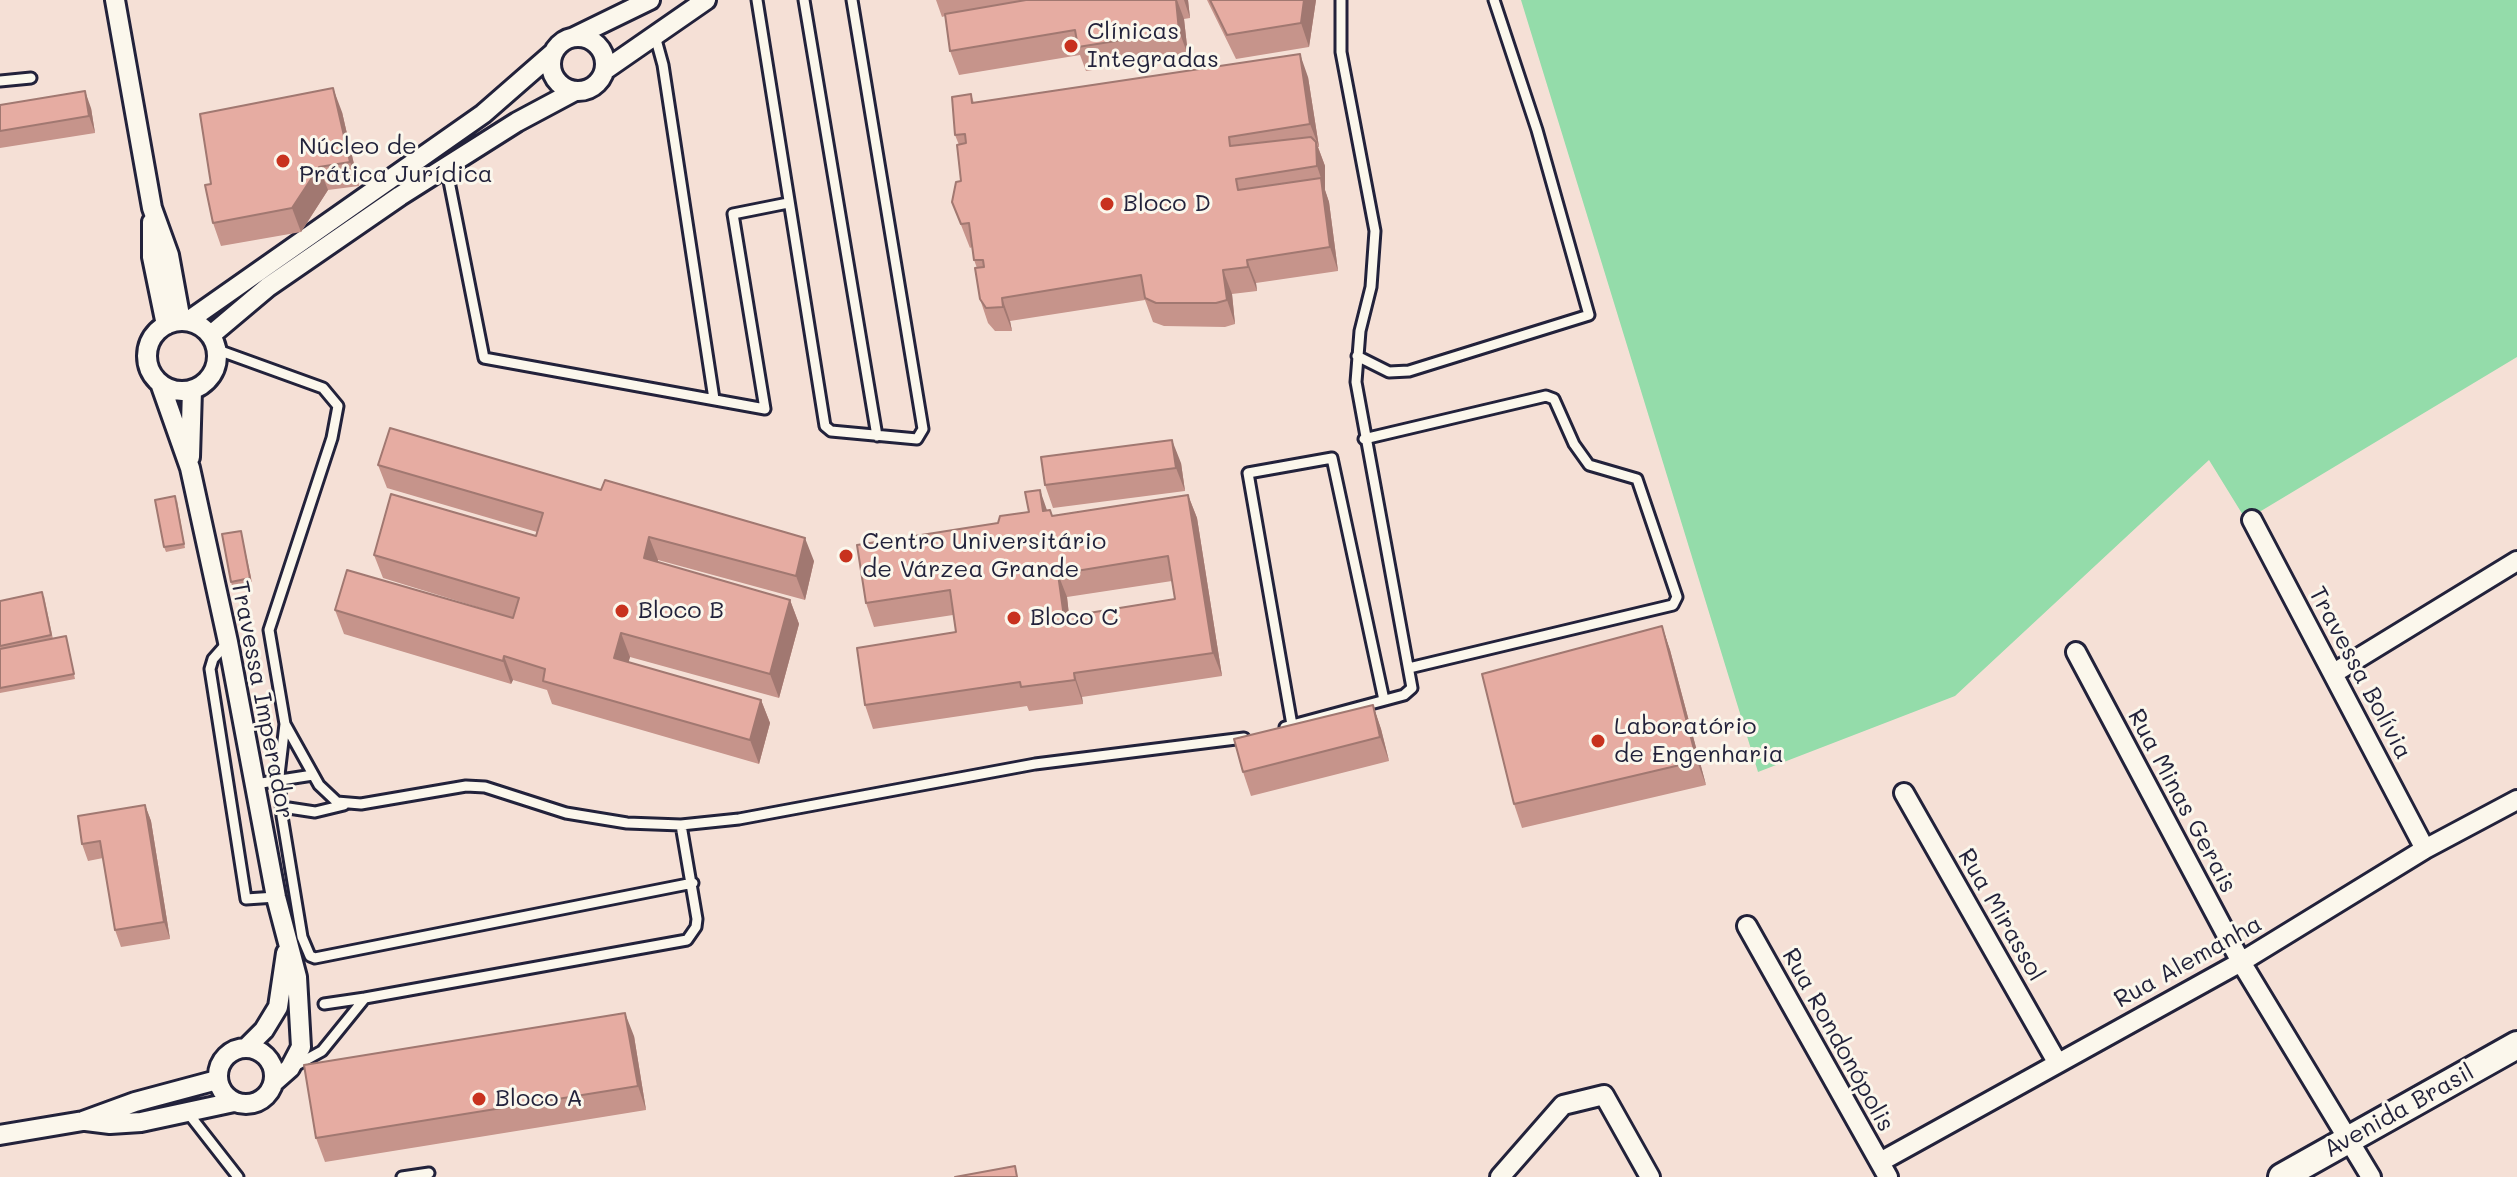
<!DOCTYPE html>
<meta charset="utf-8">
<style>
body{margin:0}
canvas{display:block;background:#f5e0d6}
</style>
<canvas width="2517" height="1177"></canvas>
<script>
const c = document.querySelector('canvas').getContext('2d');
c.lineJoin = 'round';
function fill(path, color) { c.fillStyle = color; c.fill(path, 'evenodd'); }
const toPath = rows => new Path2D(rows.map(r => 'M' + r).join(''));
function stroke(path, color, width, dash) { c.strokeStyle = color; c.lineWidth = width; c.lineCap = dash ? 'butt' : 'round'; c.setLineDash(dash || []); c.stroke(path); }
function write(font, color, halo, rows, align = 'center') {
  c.font = font + ' Mali,sans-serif'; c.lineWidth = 6; c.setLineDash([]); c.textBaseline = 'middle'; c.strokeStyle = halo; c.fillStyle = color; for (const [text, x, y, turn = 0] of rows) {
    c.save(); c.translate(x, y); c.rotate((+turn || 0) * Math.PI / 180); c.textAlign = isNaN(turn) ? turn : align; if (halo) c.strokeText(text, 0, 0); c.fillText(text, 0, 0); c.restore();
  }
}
fill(toPath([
 [1521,0,2517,0,2517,357,2246,520,2209,460,1955,696,1758,772]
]), '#94dcaa');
const lane = toPath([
 [757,0,825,426,831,431,917,439,923,429,852,0],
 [804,0,877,436],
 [655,36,663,65,714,399],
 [0,81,31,78],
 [446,166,484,358,765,409,733,214,788,203],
 [218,350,323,388,338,406,332,438,269,630,285,724,319,785,337,802,361,804,466,786,485,787,566,813,627,823,681,825,739,819,1035,764,1244,738],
 [1357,356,1389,372,1409,371,1589,315,1537,130,1494,0],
 [1364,439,1546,396,1554,399,1574,444,1589,465,1637,479,1677,597,1673,605,1409,668],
 [228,642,213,659,210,669,246,899,276,897],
 [285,724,279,775,282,816,302,937,310,956,315,958,693,883],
 [1292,725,1248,473,1332,458,1384,700],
 [1285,727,1404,695,1412,688,1356,382,1360,331,1371,287,1375,231,1341,52,1341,0],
 [255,784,313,775],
 [282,807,315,812,344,805],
 [324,1004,365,998],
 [293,1067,322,1051,365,998,687,940,696,927,697,919,681,825],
 [188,1113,238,1177],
 [402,1177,429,1173]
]);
const street = toPath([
 [115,0,152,208,169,255,181,321],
 '551 64a27 27 0 1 1 54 0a27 27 0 1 1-54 0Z',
 [574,37,650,0],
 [605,70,706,0],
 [152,222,152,257,166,325],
 '147 356a35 35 0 1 1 70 0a35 35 0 1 1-70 0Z',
 [188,321,483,114,554,52],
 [211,335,268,287,400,196,517,122,575,91],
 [160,383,190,468,228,642,276,897,297,977,301,1047,290,1068,273,1083],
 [190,457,192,390],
 [2252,520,2425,849],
 [2076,652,2241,962,2371,1177],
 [2334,673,2517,561],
 [1904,793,2057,1062],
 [1747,926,1888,1177],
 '218 1076a28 28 0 1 1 56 0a28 28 0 1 1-56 0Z',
 [246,1048,264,1030,278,1007,286,953],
 [86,1121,110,1124,141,1122,234,1102],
 [0,1135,83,1121,135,1102,217,1080],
 [1880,1162,2241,962,2425,849,2517,800],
 [1500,1177,1563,1105,1604,1095,1650,1177]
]);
const secondary = toPath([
 [2282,1177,2517,1045]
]);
stroke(lane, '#22223b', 15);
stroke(street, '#22223b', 24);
stroke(secondary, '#22223b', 32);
stroke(lane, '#fbf7ec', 9);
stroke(street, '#fbf7ec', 18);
stroke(secondary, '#fbf7ec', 26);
fill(toPath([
 [936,0,1188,0,1190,18,1184,19,1188,55,1086,71,1080,55,959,75,950,51,945,16,942,17],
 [1207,0,1316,0,1309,47,1236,59],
 [1308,77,1319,147,1318,147,1325,166,1325,190,1329,202,1338,271,1256,283,1257,291,1232,294,1235,324,1225,327,1164,326,1153,322,1145,300,1010,321,1012,331,995,331,988,323,980,299,977,268,974,260,972,247,970,248,952,202,961,181,959,145,955,135,971,94,974,103],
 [0,105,91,108,95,133,0,148],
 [342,112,359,186,328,190,301,232,221,246,213,223,211,184],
 [1181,463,1185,491,1053,508,1045,485],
 [378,465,814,561,805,600,658,560,658,562,790,600,799,624,779,698,630,657,628,662,761,700,770,723,759,764,552,704,547,690,513,680,511,684,344,634,335,610,513,618,383,578,374,555,536,536,537,532,387,488],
 [1188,495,1197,518,1222,676,1082,697,1083,704,1029,711,1027,706,873,729,865,705,956,632,953,615,874,627,866,603,998,523,1047,510,1050,510,1052,516],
 [1172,581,1175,599,1069,616,1067,597],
 [177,500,185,548,166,552,164,547],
 [241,531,252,582,232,586,231,582],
 [44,596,53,639,66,636,75,679,0,693,0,601],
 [1662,626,1670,650,1706,785,1522,828,1514,804],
 [1373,705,1381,729,1389,761,1251,796,1243,772],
 [145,805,151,821,170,939,121,947,115,930,103,858,88,861,82,844],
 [634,1036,646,1110,325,1162,316,1138]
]), '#c6948b');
fill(toPath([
 [1176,0,1177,0,1184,19,1188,55,1179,31],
 [1184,0,1188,0,1190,18],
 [1304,0,1316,0,1309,47,1301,23],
 [1300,54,1308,77,1319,147,1310,124],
 [333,88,342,112,359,186,350,162],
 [85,91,91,108,95,133,89,116],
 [1316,142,1325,166,1325,190,1317,166],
 [319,167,328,190,301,232,292,208],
 [1321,178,1329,202,1338,271,1330,247],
 [1247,260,1256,283,1257,291,1248,267],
 [1223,270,1232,294,1235,324,1227,300],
 [1002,298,1010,321,1012,331,1003,307],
 [1172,440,1181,463,1185,491,1176,468],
 [1040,490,1048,513,1043,511],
 [1188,495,1197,518,1222,676,1213,653],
 [649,537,658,560,653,582,644,558],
 [805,538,814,561,805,600,796,576],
 [1058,574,1067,597,1072,641,1064,617],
 [790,600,799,624,779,698,770,674],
 [1662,626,1670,650,1706,785,1697,761],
 [621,633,630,657,623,682,614,658],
 [504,656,513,680,511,684,503,661],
 [1074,673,1082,697,1083,704,1075,680],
 [761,700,770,723,759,764,750,740],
 [1373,705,1381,729,1389,761,1380,737],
 [145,805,151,821,170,939,164,922],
 [625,1013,634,1036,646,1110,638,1086]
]), '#a17871');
const building = toPath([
 [1026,0,1176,0,1179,31,1078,47,1075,30,950,51,945,14,1026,0],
 [1210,0,1304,0,1301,23,1227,35,1210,0],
 [1300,54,1310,124,1229,137,1230,146,1311,137,1316,142,1317,166,1236,179,1238,190,1321,178,1330,247,1247,260,1248,267,1223,270,1227,300,1216,303,1156,303,1145,298,1141,275,1002,298,1003,307,986,308,980,299,975,268,984,267,983,260,974,260,969,223,961,224,952,202,956,182,961,181,957,145,966,143,965,134,955,135,952,97,971,94,972,103,1300,54],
 [333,88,350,162,319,167,292,208,213,223,205,185,211,184,200,114,333,88],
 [85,91,89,116,0,131,0,105,85,91],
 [390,428,601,490,605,480,805,538,796,576,649,537,644,558,790,600,770,674,621,633,614,658,761,700,750,740,543,681,545,669,504,656,503,661,335,610,347,570,513,618,519,598,374,555,391,494,536,536,543,513,378,465,390,428],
 [1172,440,1176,468,1045,485,1041,457,1172,440],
 [1040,490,1043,511,1050,510,1052,516,1188,495,1213,653,1074,673,1075,680,1021,687,1020,682,865,705,857,648,956,632,950,590,866,603,857,545,998,523,1000,516,1029,512,1025,492,1040,490],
 [1168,556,1175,599,1064,617,1058,574,1168,556],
 [175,496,184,544,164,547,155,500,175,496],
 [241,531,250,578,231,582,222,534,241,531],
 [42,592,51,635,0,646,0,601,42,592],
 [1662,626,1697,761,1514,804,1482,674,1662,626],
 [66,636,74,674,0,688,0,649,66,636],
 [1373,705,1380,737,1243,772,1234,739,1373,705],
 [145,805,164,922,115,930,100,841,82,844,78,816,145,805],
 [625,1013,638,1086,316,1138,304,1065,625,1013],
 [1015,1166,1017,1177,955,1177,1015,1166]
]);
fill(building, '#e6aca2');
stroke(building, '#a17871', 2);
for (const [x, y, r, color] of [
 [1071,46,8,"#c8321e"],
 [283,161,8,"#c8321e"],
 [1107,204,8,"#c8321e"],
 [846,556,8,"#c8321e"],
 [622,611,8,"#c8321e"],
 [1014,618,8,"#c8321e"],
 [1598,741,8,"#c8321e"],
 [479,1099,8,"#c8321e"]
]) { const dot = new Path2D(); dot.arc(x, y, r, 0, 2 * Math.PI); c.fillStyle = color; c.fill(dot); stroke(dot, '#fbf7ec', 3); }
write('24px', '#22223b', '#fbf7ec', [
 ["Clínicas",1087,32],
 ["Integradas",1087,60],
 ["Núcleo de",299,147],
 ["Prática Jurídica",299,175],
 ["Bloco D",1123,204],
 ["Centro Universitário",862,542],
 ["de Várzea Grande",862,570],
 ["Bloco B",638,611],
 ["Bloco C",1030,618],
 ["Laboratório",1614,727],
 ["de Engenharia",1614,755],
 ["Bloco A",495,1099]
], 'left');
write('24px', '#22223b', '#fbf7ec', [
 ["Travessa Bolívia",2360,673,62],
 ["Travessa Imperador",262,700,79],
 ["Rua Minas Gerais",2182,801,62],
 ["Rua Mirassol",2001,915,60],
 ["Rua Alemanha",2188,962,-29],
 ["Rua Rondonópolis",1838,1040,61],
 ["Avenida Brasil",2399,1111,-29]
]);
</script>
